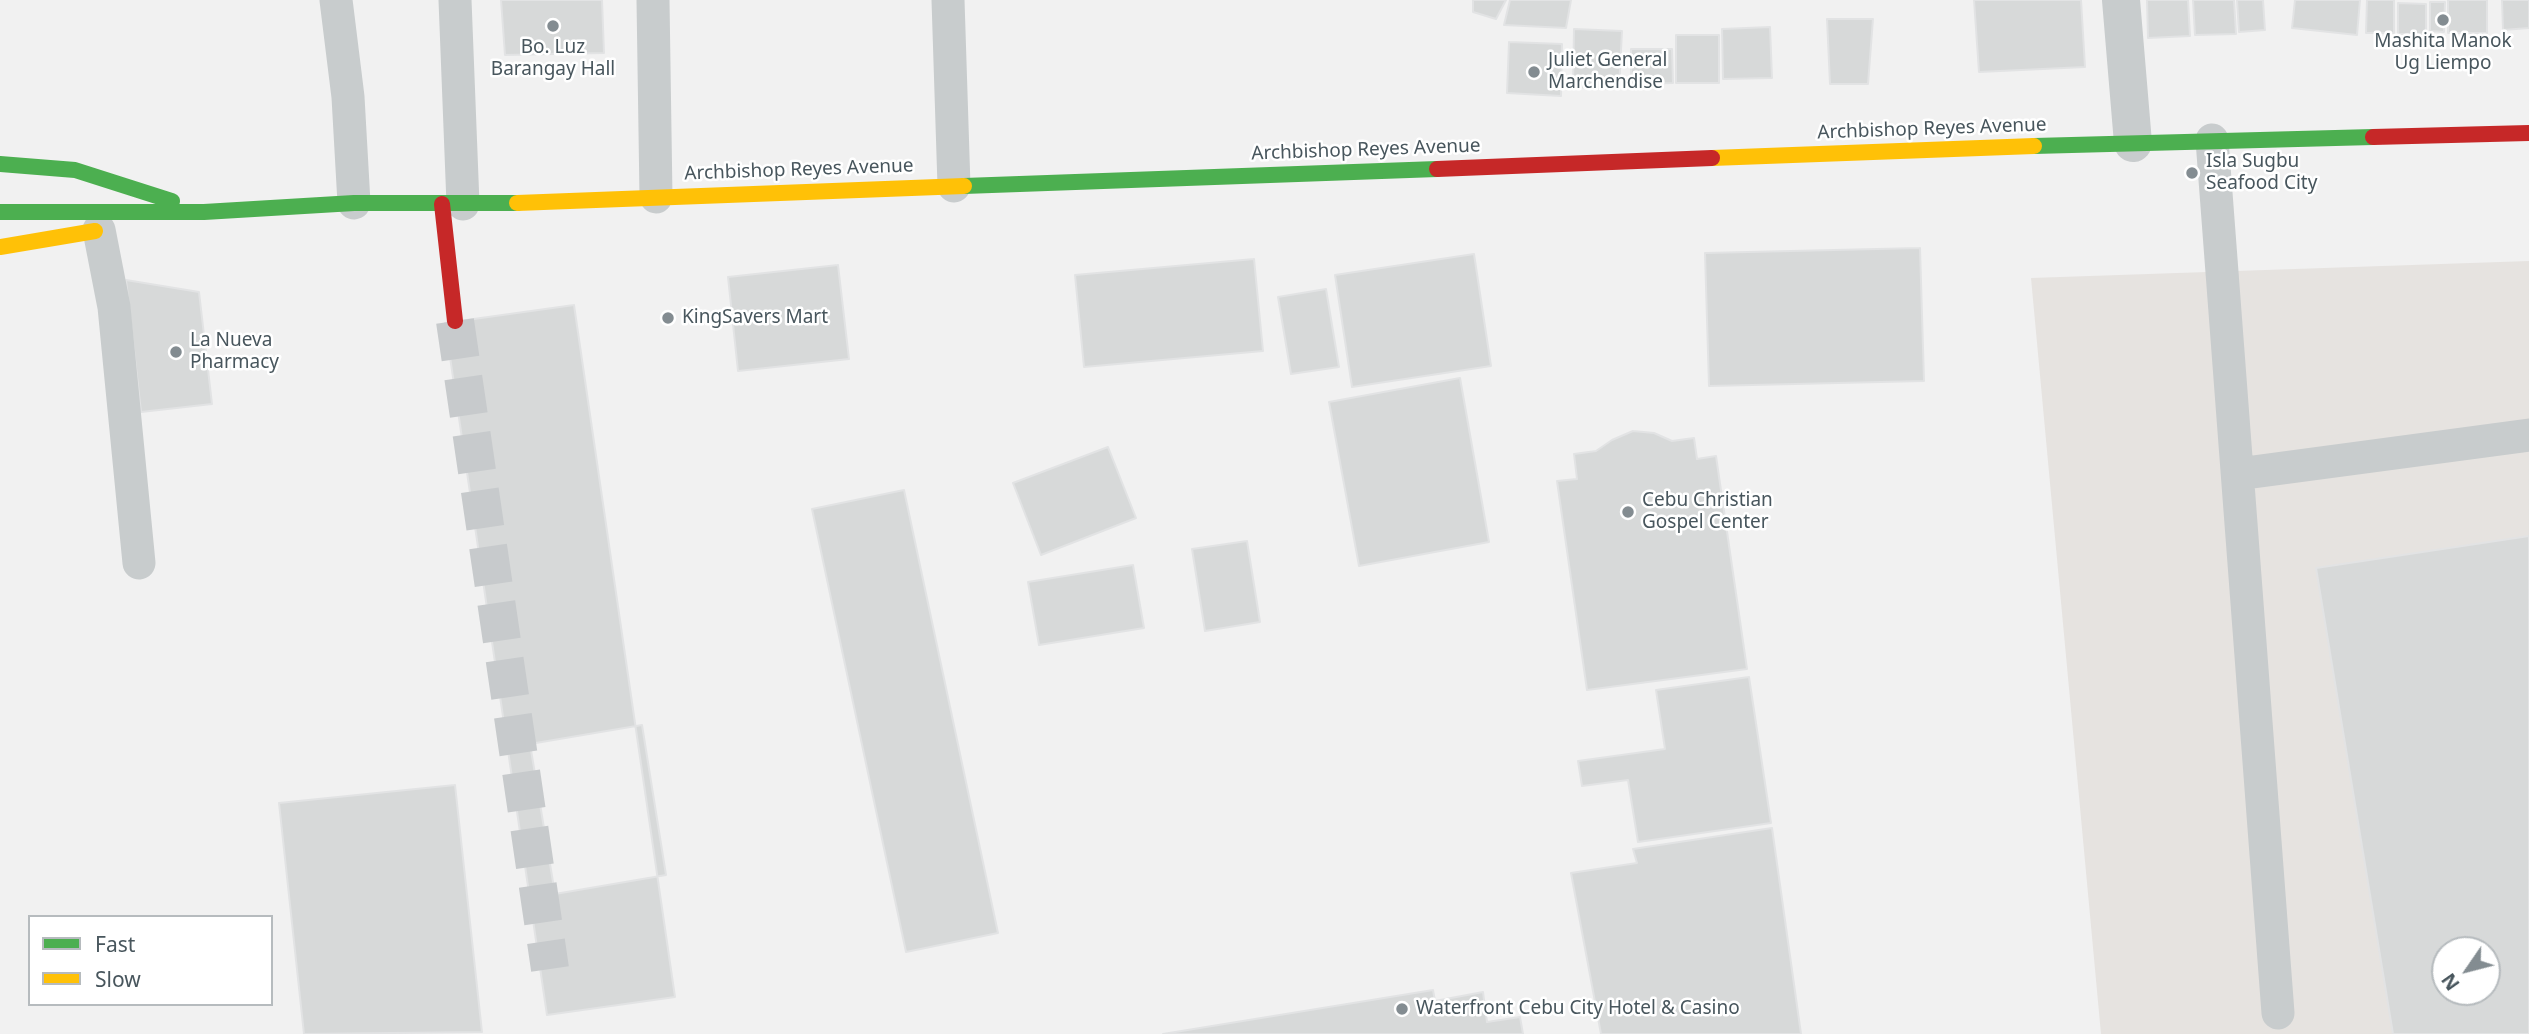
<!DOCTYPE html>
<style>
body{margin:0}
#map{position:relative;width:2529px;height:1034px;overflow:hidden;background:#f1f1f1;font-family:"Noto Sans",sans-serif}
canvas{display:block}
.legend{position:absolute;left:28px;top:915px;width:245px;height:91px;box-sizing:border-box;background:#fff;border:2px solid #b6bbbe;margin:0;padding:9px 12px;list-style:none;font-size:21px;color:#48565d}
.legend li{display:flex;align-items:center;gap:14px;height:35px}
.legend b{width:35px;border:2px solid #b6bbbe}
.north{position:absolute;left:2431px;top:936px;width:70px;height:70px;box-sizing:border-box;background:#fff;border:2px solid #b6bbbe;border-radius:50%;rotate:235deg;font-size:19px;font-weight:700;line-height:28px;text-align:center;color:#48565d}
.north::after{content:'';display:block;margin:auto;width:24px;height:32px;background:#838c91;clip-path:polygon(50% 0,100% 100%,50% 72%,0 100%)}
</style>
<div id="map">
<canvas width="2529" height="1034"></canvas>
<ul class="legend">
<li><b style="height:9px;background:#4caf50"></b>Fast</li>
<li><b style="height:9px;background:#ffc107"></b>Slow</li>
</ul>
<div class="north">N</div>
</div>
<script>
const c = document.querySelector('canvas').getContext('2d');
c.lineJoin = 'round';
function fill(path, color) { c.fillStyle = color; c.fill(path, 'evenodd'); }
const toPath = rows => new Path2D(rows.map(r => 'M' + r).join(''));
function stroke(path, color, width, dash) { c.strokeStyle = color; c.lineWidth = width; c.lineCap = dash ? 'butt' : 'round'; c.setLineDash(dash || []); c.stroke(path); }
function write(font, color, halo, rows, align = 'center') {
  c.font = font + ' "Noto Sans",sans-serif'; c.lineWidth = 5; c.setLineDash([]); c.textBaseline = 'middle'; c.strokeStyle = halo; c.fillStyle = color; for (const [text, x, y, turn = 0] of rows) {
    c.save(); c.translate(x, y); c.rotate((+turn || 0) * Math.PI / 180); c.textAlign = isNaN(turn) ? turn : align; if (halo) c.strokeText(text, 0, 0); c.fillText(text, 0, 0); c.restore();
  }
}
fill(toPath([
 [2529,261,2529,1034,2101,1034,2031,278],
 [2445,950,2487,950,2487,992,2445,992]
]), '#e6e3e0');
const building = toPath([
 [501,0,602,0,604,53,505,55,501,0],
 [1473,0,1506,0,1496,19,1473,12,1473,0],
 [1510,0,1571,0,1566,28,1504,25,1510,0],
 [1974,0,2081,0,2085,67,1979,72,1974,0],
 [2147,0,2188,0,2190,36,2148,38,2147,0],
 [2193,0,2234,0,2236,34,2195,35,2193,0],
 [2237,0,2263,0,2265,30,2239,32,2237,0],
 [2295,0,2360,0,2357,35,2292,28,2295,0],
 [2367,0,2394,0,2394,33,2366,33,2367,0],
 [2448,0,2487,0,2487,33,2448,33,2448,0],
 [2502,0,2529,0,2529,28,2503,30,2502,0],
 [2430,2,2445,2,2444,32,2430,31,2430,2],
 [2398,3,2426,4,2426,34,2398,34,2398,3],
 [1827,19,1873,19,1868,84,1830,84,1827,19],
 [1770,27,1772,78,1723,79,1722,29,1770,27],
 [1574,29,1622,31,1619,89,1573,87,1574,29],
 [1676,35,1719,35,1719,83,1676,83,1676,35],
 [1509,42,1562,44,1561,96,1507,93,1509,42],
 [1631,49,1672,49,1673,83,1631,84,1631,49],
 [1920,248,1924,381,1709,386,1705,253,1920,248],
 [1474,254,1491,366,1352,387,1335,275,1474,254],
 [1254,259,1263,351,1084,367,1075,275,1254,259],
 [838,265,849,359,738,371,728,277,838,265],
 [126,280,199,292,212,404,141,412,126,280],
 [1326,289,1339,367,1291,374,1278,297,1326,289],
 [574,305,675,997,547,1015,445,323,574,305],
 [1460,378,1489,542,1359,566,1329,402,1460,378],
 [1633,431,1654,433,1672,441,1694,438,1697,459,1716,456,1747,669,1587,690,1557,481,1577,479,1574,454,1596,451,1612,440,1633,431],
 [1108,447,1136,518,1041,555,1013,483,1108,447],
 [904,490,998,933,906,952,812,509,904,490],
 [2529,536,2529,1034,2393,1034,2316,568,2529,536],
 [2445,950,2487,950,2487,992,2445,992,2445,950],
 [1247,541,1260,622,1205,631,1192,549,1247,541],
 [1133,565,1144,628,1039,645,1028,582,1133,565],
 [1749,677,1771,823,1638,842,1628,780,1582,786,1578,761,1665,749,1656,690,1749,677],
 [642,725,666,875,555,894,530,744,642,725],
 [455,785,482,1032,304,1034,279,803,455,785],
 [1772,828,1801,1034,1601,1034,1571,873,1637,863,1633,849,1772,828],
 [1433,990,1435,1001,1483,992,1487,1022,1520,1017,1523,1034,1163,1034,1433,990]
]);
fill(building, '#d7d9d9');
stroke(building, '#e2e3e4', 2);
stroke(toPath([
 [455,321,550,969]
]), '#c7cacc', 38, [38, 19]);
stroke(toPath([
 [336,0,348,97,354,203],
 [455,0,463,204],
 [653,0,656,197],
 [948,0,954,186],
 [2212,140,2278,1013],
 [99,230,114,307,139,563],
 [2238,474,2529,435]
]), '#c8cccd', 33);
stroke(toPath([
 [2121,0,2133,143]
]), '#c8cccd', 38);
stroke(toPath([
 [2034,146,2373,137],
 [0,164,75,170,172,201],
 [964,186,1437,169],
 [0,212,204,212,354,203,517,203]
]), '#4caf50', 16);
stroke(toPath([
 [1712,158,2034,146],
 [517,203,964,186],
 [0,247,95,231]
]), '#ffc107', 16);
stroke(toPath([
 [2373,137,2529,133],
 [1437,169,1712,158],
 [442,204,455,321]
]), '#c62828', 16);
for (const [x, y, r, color] of [
 [2443,20,7,"#838c91"],
 [553,26,7,"#838c91"],
 [1534,72,7,"#838c91"],
 [2192,173,7,"#838c91"],
 [668,318,7,"#838c91"],
 [176,352,7,"#838c91"],
 [1628,512,7,"#838c91"],
 [1402,1009,7,"#838c91"]
]) { const dot = new Path2D(); dot.arc(x, y, r, 0, 2 * Math.PI); c.fillStyle = color; c.fill(dot); stroke(dot, '#fff', 2.5); }
write('19px', '#48565d', '#fff', [
 ["Mashita Manok",2443,42,"center"],
 ["Ug Liempo",2443,64,"center"],
 ["Bo. Luz",553,48,"center"],
 ["Barangay Hall",553,70,"center"],
 ["Juliet General",1548,61],
 ["Marchendise",1548,83],
 ["Isla Sugbu",2206,162],
 ["Seafood City",2206,184],
 ["KingSavers Mart",682,318],
 ["La Nueva",190,341],
 ["Pharmacy",190,363],
 ["Cebu Christian",1642,501],
 ["Gospel Center",1642,523],
 ["Waterfront Cebu City Hotel & Casino",1416,1009]
], 'left');
write('19px', '#48565d', '#fff', [
 ["Archbishop Reyes Avenue",1932,129,-2],
 ["Archbishop Reyes Avenue",1366,150,-2],
 ["Archbishop Reyes Avenue",799,170,-2]
]);
</script>
